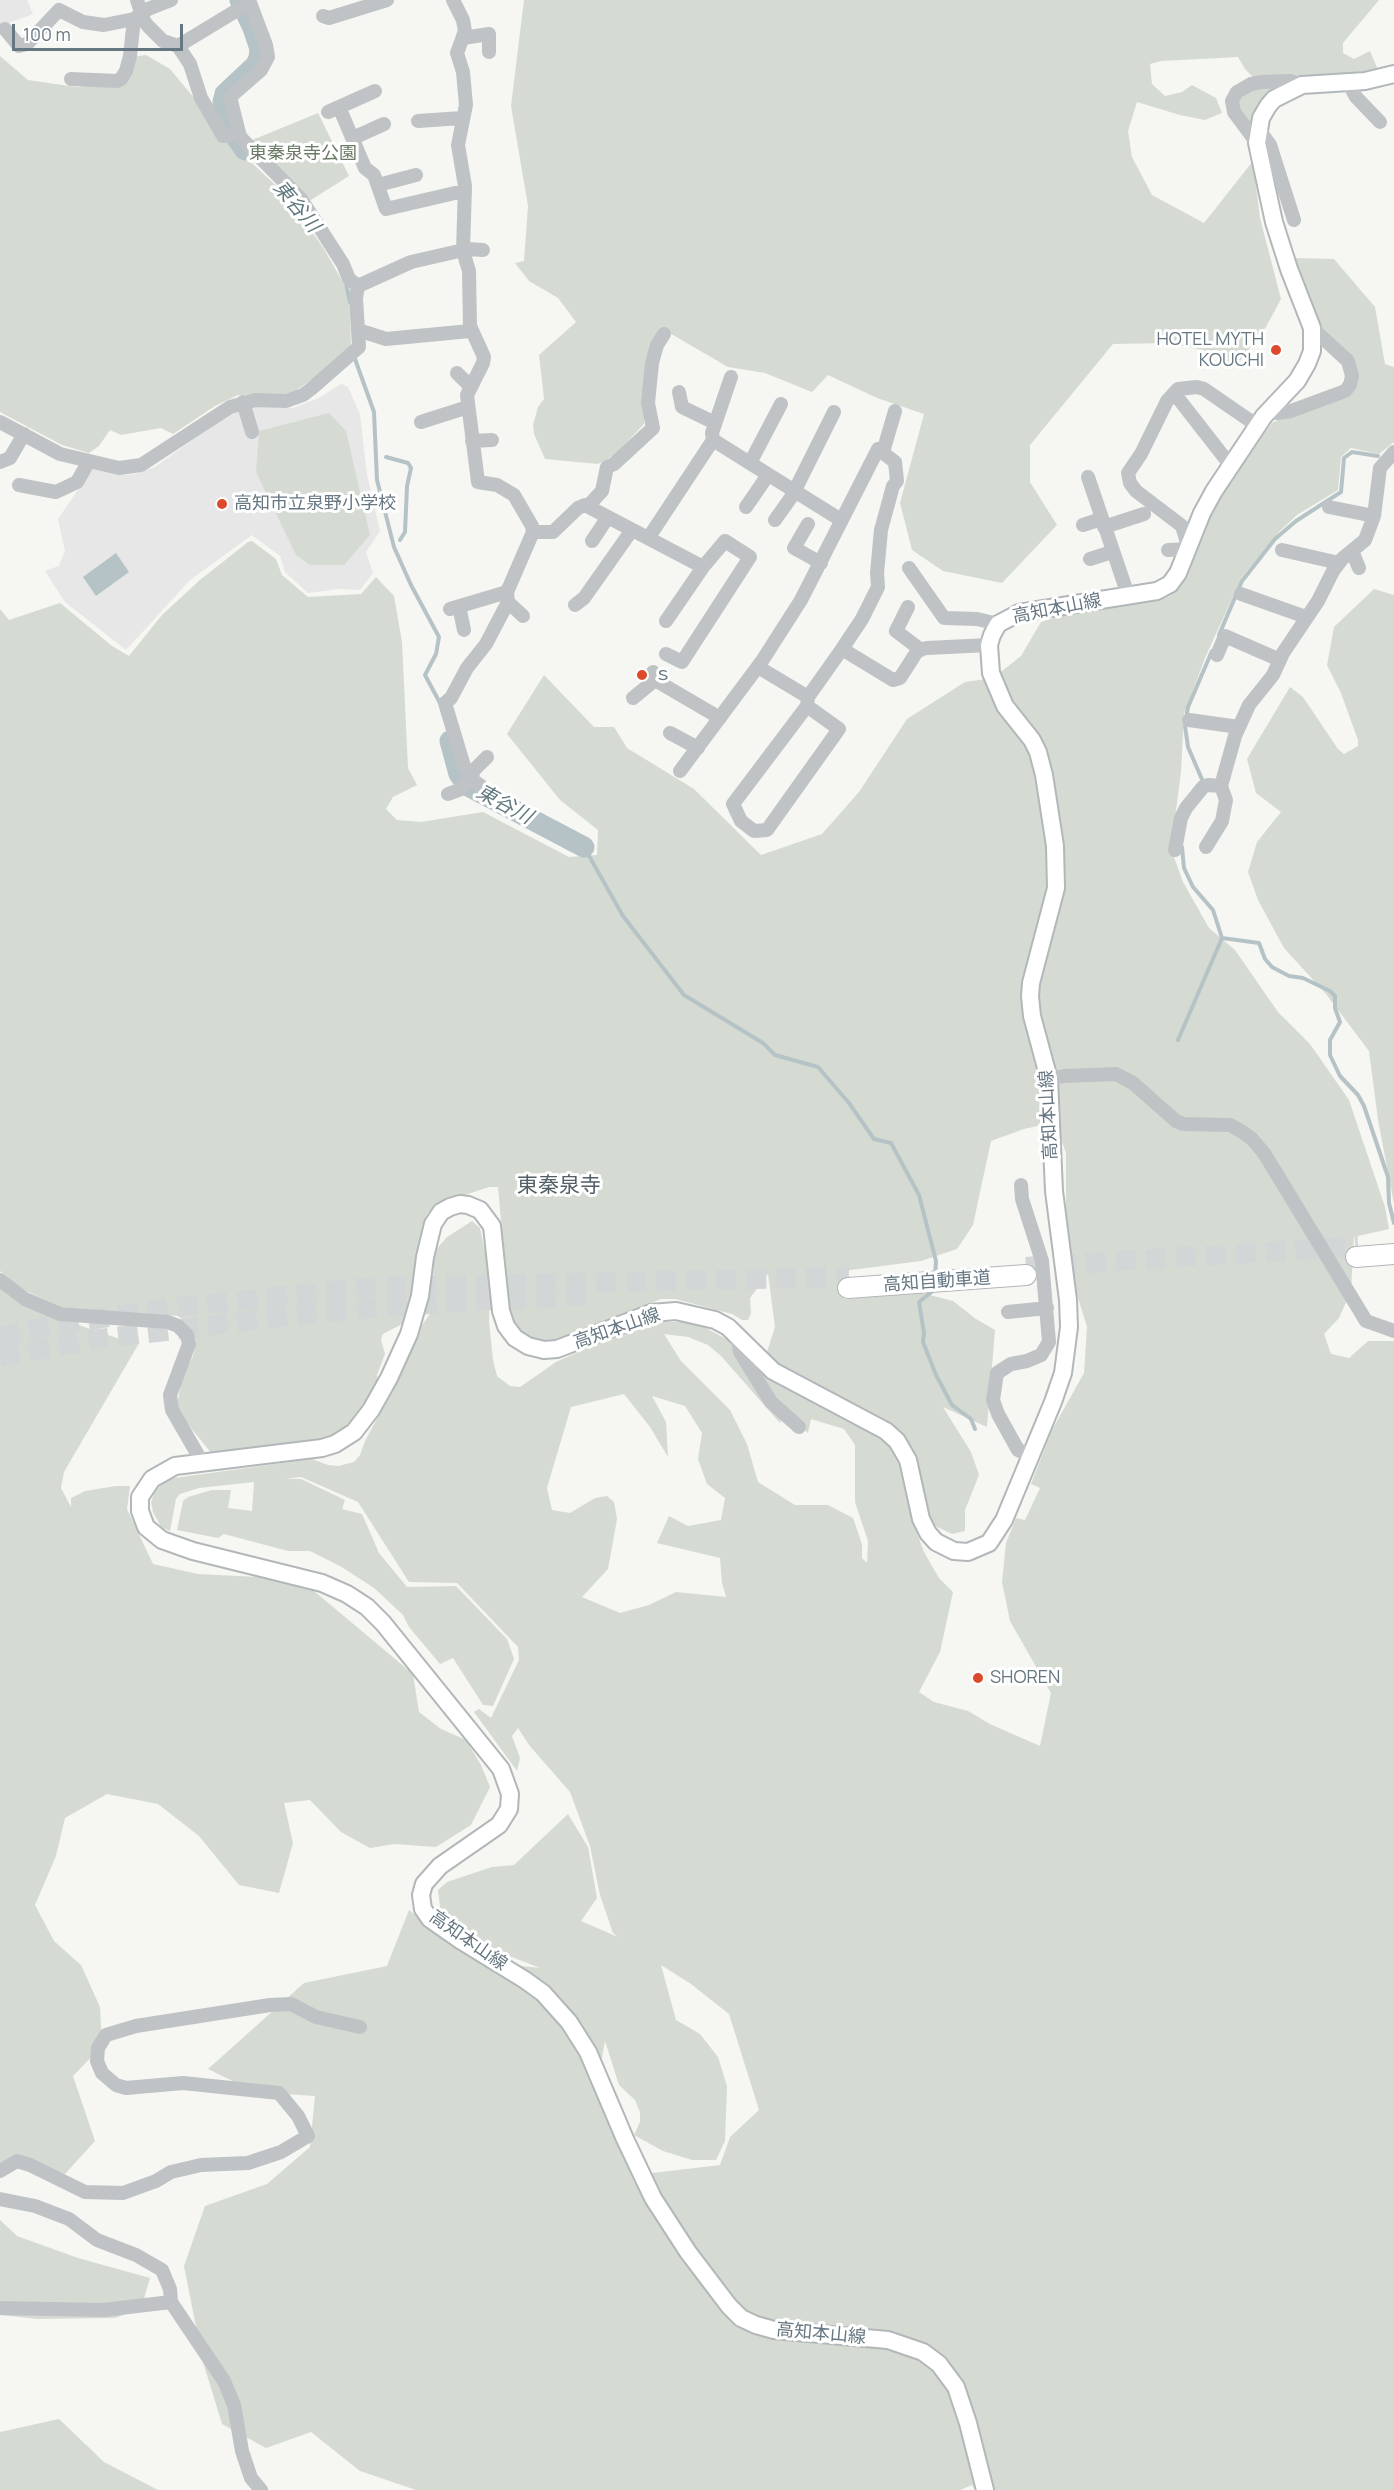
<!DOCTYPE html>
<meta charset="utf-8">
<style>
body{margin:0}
#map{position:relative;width:1394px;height:2490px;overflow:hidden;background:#f6f6f2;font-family:Manrope,sans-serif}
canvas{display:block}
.scale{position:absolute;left:12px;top:24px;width:171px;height:27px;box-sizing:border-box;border:3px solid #667782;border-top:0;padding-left:8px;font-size:18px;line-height:21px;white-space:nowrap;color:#667782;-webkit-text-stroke:4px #fff;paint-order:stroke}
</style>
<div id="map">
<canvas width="1394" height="2490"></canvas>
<div class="scale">100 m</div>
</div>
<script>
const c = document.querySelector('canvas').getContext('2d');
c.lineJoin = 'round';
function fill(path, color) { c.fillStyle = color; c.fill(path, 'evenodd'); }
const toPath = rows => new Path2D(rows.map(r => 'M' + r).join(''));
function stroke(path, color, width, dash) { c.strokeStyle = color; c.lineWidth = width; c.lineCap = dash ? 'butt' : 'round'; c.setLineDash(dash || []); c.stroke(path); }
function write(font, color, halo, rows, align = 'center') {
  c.font = font + ' Manrope,"Noto Sans JP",sans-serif'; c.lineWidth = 6; c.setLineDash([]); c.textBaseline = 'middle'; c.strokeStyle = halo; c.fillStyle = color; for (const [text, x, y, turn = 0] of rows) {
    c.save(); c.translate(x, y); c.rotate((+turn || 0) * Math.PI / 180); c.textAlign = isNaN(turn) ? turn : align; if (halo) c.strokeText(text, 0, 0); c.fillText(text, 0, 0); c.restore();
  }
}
fill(toPath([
 [0,0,27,0,33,14,0,26],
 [341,384,348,387,360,414,367,475,380,531,366,552,373,573,360,590,338,589,308,593,285,572,280,556,252,535,190,580,126,650,65,602,45,571,59,566,65,551,58,519,93,468,124,475,135,474,155,467,226,416,237,411,255,406,293,408,319,398]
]), '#e6e7e6');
fill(toPath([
 [524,0,1379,0,1343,43,1343,53,1354,59,1370,51,1378,70,1256,80,1245,69,1238,57,1161,61,1150,64,1152,84,1165,96,1182,92,1192,85,1216,98,1222,113,1205,120,1180,115,1137,102,1128,131,1132,157,1152,195,1204,223,1253,161,1260,218,1281,299,1266,327,1236,366,1203,350,1167,343,1113,344,1030,445,1030,482,1057,525,1002,583,943,571,912,550,900,503,924,414,877,398,828,375,812,392,765,373,728,367,661,328,647,367,644,424,616,454,598,464,545,459,534,434,533,425,538,407,544,399,539,355,576,322,558,298,529,281,515,263,524,261,528,206,511,106],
 [146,55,170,69,235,147,288,197,324,249,349,293,351,347,320,374,295,391,285,394,238,395,215,406,173,434,161,428,121,435,110,430,99,446,89,453,62,445,0,412,0,56,28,80,76,87,124,83,132,57],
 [1278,87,1262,101,1252,132,1246,125,1238,105,1240,101,1244,95,1254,89],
 [318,113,349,176,306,203,250,141],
 [1294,258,1334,259,1375,307,1385,364,1394,367,1394,442,1379,454,1351,448,1341,457,1338,490,1297,515,1279,532,1242,577,1205,658,1184,714,1181,772,1171,849,1183,882,1209,928,1235,950,1278,1012,1310,1044,1349,1100,1385,1207,1389,1229,1354,1237,1351,1291,1339,1318,1324,1334,1331,1354,1349,1358,1368,1341,1394,1341,1394,2490,975,2490,972,2485,960,2490,416,2490,360,2471,311,2432,266,2448,222,2424,203,2362,184,2266,205,2206,267,2184,310,2147,315,2096,255,2092,208,2069,304,1983,387,1966,409,1910,460,1950,513,1965,540,1968,494,1950,454,1927,441,1915,438,1890,447,1882,492,1867,514,1865,568,1814,588,1847,597,1898,581,1921,618,1937,613,1933,600,1895,590,1846,570,1792,529,1745,518,1728,512,1736,520,1758,517,1771,474,1712,479,1709,491,1718,519,1660,518,1647,457,1583,409,1582,358,1502,301,1477,285,1479,301,1479,345,1500,342,1509,362,1514,379,1553,407,1587,456,1586,507,1639,514,1659,493,1706,483,1705,453,1658,440,1664,409,1627,403,1615,374,1588,340,1566,310,1551,288,1551,224,1534,218,1538,177,1530,183,1501,188,1497,212,1490,231,1490,228,1508,252,1511,254,1482,199,1488,180,1494,176,1499,170,1531,161,1527,153,1512,151,1502,155,1491,163,1483,174,1478,312,1459,328,1465,338,1466,354,1462,360,1455,365,1441,399,1378,418,1331,432,1311,434,1252,447,1237,472,1221,480,1228,490,1276,489,1321,493,1360,497,1376,510,1386,520,1387,556,1362,607,1339,657,1322,685,1322,704,1327,728,1340,782,1417,780,1423,721,1356,708,1345,688,1337,664,1334,681,1361,730,1410,747,1444,758,1482,795,1505,828,1505,853,1518,862,1544,862,1558,867,1563,868,1541,855,1502,855,1445,844,1429,811,1419,808,1433,777,1403,746,1356,773,1380,880,1437,890,1445,901,1468,911,1517,924,1552,939,1578,953,1592,940,1652,919,1692,934,1702,968,1711,990,1724,1040,1746,1051,1693,1010,1621,1002,1582,1006,1543,1016,1518,1025,1520,1040,1488,1031,1484,1052,1430,1084,1373,1087,1327,1075,1288,1066,1237,1066,1153,1055,1122,1024,1129,991,1141,973,1225,957,1249,921,1261,843,1271,844,1299,922,1293,953,1301,976,1319,995,1330,987,1427,943,1407,971,1452,979,1475,965,1510,965,1531,952,1534,931,1524,924,1500,917,1460,910,1445,900,1433,780,1368,766,1355,775,1327,768,1274,750,1298,751,1313,748,1320,742,1320,732,1314,675,1299,661,1299,613,1320,549,1344,537,1342,525,1336,515,1323,508,1301,498,1187,489,1187,438,1204,427,1214,422,1228,412,1300,404,1323,383,1334,381,1340,385,1354,377,1375,378,1384,351,1423,336,1435,318,1441,212,1454,182,1417,177,1405,182,1377,193,1356,196,1341,187,1325,179,1316,60,1307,20,1288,0,1271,0,609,9,620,60,603,112,646,129,656,162,615,200,580,248,542,252,541,276,559,282,575,308,597,361,594,376,577,394,596,402,642,408,768,417,785,393,797,386,809,397,820,421,822,483,812,569,857,597,855,598,830,560,800,507,734,544,675,594,727,614,727,627,748,694,789,761,855,822,834,859,792,907,719,965,682,993,678,1021,656,1041,622,1075,611,1152,602,1170,596,1182,581,1197,552,1208,516,1222,493,1272,423,1356,381,1322,332],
 [624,1394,650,1427,668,1457,666,1422,652,1396,685,1406,702,1433,698,1459,707,1484,725,1498,721,1520,688,1526,669,1516,657,1543,720,1558,722,1583,726,1597,676,1592,649,1605,620,1613,582,1597,608,1569,617,1519,614,1502,607,1496,595,1498,570,1513,552,1510,547,1488,571,1407],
 [661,1965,691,1984,729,2014,759,2110,730,2137,720,2165,636,2175,599,2074,605,2041,619,2085,635,2100,640,2112,640,2122,634,2135,663,2151,692,2160,716,2160,725,2141,727,2086,718,2057,700,2034,676,2020],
 [329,413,346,431,370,535,344,565,310,565,296,555,256,472,259,431],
 [1374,589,1394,595,1394,1204,1378,1120,1369,1051,1326,994,1284,948,1258,900,1248,872,1257,842,1281,812,1256,793,1247,759,1290,687,1303,697,1338,749,1344,754,1358,746,1358,740,1341,693,1327,665,1334,627],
 [0,1288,31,1309,138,1345,64,1472,61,1488,71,1507,71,1498,85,1491,116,1486,130,1486,127,1509,153,1564,198,1574,258,1577,314,1591,413,1674,419,1712,441,1729,466,1740,481,1765,490,1787,471,1825,436,1847,394,1844,370,1848,341,1832,310,1800,284,1803,293,1843,279,1893,239,1885,199,1836,158,1804,107,1794,65,1818,56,1856,35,1905,54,1941,81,1965,100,2007,102,2046,73,2076,95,2141,65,2174,20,2158,0,2166],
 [0,2220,17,2236,78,2258,150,2278,141,2309,115,2318,38,2319,0,2315],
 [59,2419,104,2462,158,2490,0,2490,0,2432]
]), '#d5dbd2');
fill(toPath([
 [116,553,129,572,96,596,83,577]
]), '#b6c3c6');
stroke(toPath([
 [346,283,350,302],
 [355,359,374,412,377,480,394,547,411,585,439,637,436,654,425,675,440,703],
 [386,457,408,463,411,468,407,486,405,532,400,540],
 [1219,635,1242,581,1275,539,1296,521,1341,492,1344,458,1352,452,1378,456],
 [1204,784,1188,747,1185,726,1188,707,1212,651],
 [584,847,623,916,684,995,763,1043,775,1055,818,1067,849,1103,874,1139,891,1143,919,1195,936,1261,935,1276],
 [1182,847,1184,868,1193,887,1213,910,1222,938,1259,943,1265,959,1272,967,1289,976,1303,978,1330,991,1335,996,1335,1008,1340,1022,1330,1040,1330,1055,1340,1076,1358,1095,1364,1106,1388,1177,1389,1203,1394,1223],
 [1178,1040,1222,938],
 [934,1290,919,1302,924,1333,923,1342,936,1375,952,1405,971,1419,975,1429]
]), '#b6c3c6', 4);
stroke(toPath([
 [240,0,253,28,260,49,259,58,256,65,225,94,223,102,229,127,245,150],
 [450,741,459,774,468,786,584,847]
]), '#b6c3c6', 21);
stroke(toPath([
 [1026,1267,1358,1246],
 [0,1337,49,1326,169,1308,372,1287,849,1277],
 [0,1357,91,1340,323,1312,470,1301,588,1296]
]), '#d2d6d6', 20, [20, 10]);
const major = toPath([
 [985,2490,968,2423,956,2387,939,2364,923,2352,888,2340,774,2330,756,2325,741,2318,729,2306,688,2252,653,2198,625,2139,588,2052,569,2022,543,1993,525,1980,460,1940,430,1919,423,1909,421,1895,424,1884,440,1866,499,1825,509,1809,510,1794,501,1769,383,1623,367,1607,347,1594,322,1583,193,1551,162,1540,146,1527,140,1511,140,1497,152,1479,175,1466,322,1448,335,1444,354,1432,371,1410,389,1378,409,1334,420,1296,425,1257,433,1224,441,1212,450,1207,460,1204,468,1205,480,1210,492,1226,501,1311,506,1326,515,1338,528,1346,544,1350,557,1349,651,1313,676,1311,715,1320,728,1327,773,1371,886,1431,897,1441,908,1460,921,1519,928,1533,936,1542,954,1551,968,1552,989,1543,1004,1520,1053,1402,1063,1373,1069,1327,1068,1300,1054,1191,1049,1079,1032,1016,1030,996,1031,983,1056,888,1055,846,1044,775,1038,752,1032,740,1005,706,991,673,989,645,992,635,998,624,1019,613,1157,591,1170,584,1178,573,1202,513,1214,491,1264,416,1297,381,1307,364,1312,351,1312,328,1289,269,1274,222,1257,143,1261,118,1268,106,1274,99,1302,85,1365,81,1394,74]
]);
const highway = toPath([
 [1356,1257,1394,1254],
 [848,1288,1026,1275]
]);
stroke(major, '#b2b7ba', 20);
stroke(highway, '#b2b6b9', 22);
stroke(toPath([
 [137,0,144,21,148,26,163,41,178,46,190,64,201,98,223,136,239,133],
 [249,0,266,45,268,57,261,70,230,97,239,133,241,138,301,199,343,264,349,279,358,286],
 [453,0,463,20,465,31,457,53,463,72,466,105,458,145,465,186,463,251,469,271,470,326,484,357,483,363,467,395,478,482,497,485,514,495,532,526,533,532,553,532,578,508,585,505,703,567,725,541,750,557,682,662,666,654],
 [323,16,329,18,387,0],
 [5,29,19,46,27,44,59,10,83,22,104,25,134,19,148,9,171,0],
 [463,38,489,34,489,52],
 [178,46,239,9],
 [71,79,117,81,121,79,126,71,130,56,134,19],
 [1348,82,1356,97,1380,122],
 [339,107,365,168,374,175,386,209,455,193,465,193],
 [328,112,375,91],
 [418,121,462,118],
 [1259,130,1270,145,1294,220],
 [353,138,384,124],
 [1257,143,1234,112,1232,101,1237,92,1251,84,1262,82,1290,81,1302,85],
 [378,185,416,175],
 [358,330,386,339,470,331],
 [457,373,470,386],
 [679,392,682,407,715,423],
 [1174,393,1231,466],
 [243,402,252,432],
 [1271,409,1277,413,1291,411,1345,391,1350,385,1352,376,1348,361,1312,328],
 [0,422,60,454,119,468,141,465,230,407,255,400,286,401,303,395,311,389,359,347,356,298,358,286,411,262,468,249,483,250],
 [421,422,468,407],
 [713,440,712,433,731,377],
 [472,441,492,440],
 [883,452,895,411],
 [0,462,10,458,24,434],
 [750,463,781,404],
 [1088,477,1128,595],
 [19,485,56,492,77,482,89,461],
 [588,506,602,491,607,467,614,464,653,428,648,403,652,363,657,345,664,334],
 [746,507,768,475],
 [1329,507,1374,516],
 [775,520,792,496,834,412],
 [808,524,794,548,821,563],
 [1083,525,1101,519],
 [1104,527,1144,514],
 [649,537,713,440,841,520],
 [592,541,608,517],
 [1168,550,1189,549,1182,526,1136,491,1130,483,1128,473,1141,454,1167,401,1178,389,1197,387,1204,389,1249,420,1261,423],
 [1282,550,1339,563],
 [1352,551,1359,568],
 [1090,559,1112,552],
 [909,568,944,618,977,619,998,624],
 [1241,594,1306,617],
 [508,602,523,616],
 [575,605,584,598,632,530],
 [459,606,464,630],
 [908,607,896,631,921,650],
 [450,609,507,592,533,532],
 [666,621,703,567],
 [1217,655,1225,636,1280,660],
 [758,667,808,697,842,649],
 [653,672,655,680,720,718],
 [633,698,655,680],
 [807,706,839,729,767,830,754,831,741,821,733,804,807,706,808,697],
 [1189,720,1239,727],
 [670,733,698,748],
 [680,771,762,661,801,600,878,449,895,462,897,481,893,486,881,530,877,573,878,587,862,619,842,649,893,680,900,678,918,650,927,648,989,645],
 [481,786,471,779,464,766,445,703,451,698,467,668,486,644,508,602,507,592],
 [448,794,459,790,471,779,474,770,487,757],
 [1206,847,1222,821,1226,800,1221,786,1235,736,1249,705,1273,675,1283,653,1318,601,1333,571,1342,559,1365,540,1374,516,1380,468,1394,452],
 [1175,850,1181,818,1186,808,1203,787,1208,785,1221,786],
 [1049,1079,1064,1076,1116,1074,1133,1083,1176,1121,1183,1124,1230,1125,1241,1131,1252,1139,1264,1153,1366,1321,1394,1331],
 [1021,1185,1022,1199,1042,1261,1049,1342,1041,1355,1027,1361,1011,1364,997,1373,993,1400,998,1414,1018,1450,1030,1455],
 [0,1280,25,1299,60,1314,168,1322,178,1326,187,1335,189,1344,170,1395,172,1410,202,1462],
 [1008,1312,1047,1308],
 [737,1335,740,1352,771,1402,799,1427],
 [0,2171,17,2161,30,2165,85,2192,123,2193,156,2181,171,2172,201,2165,248,2163,281,2152,308,2136,298,2116,279,2093,183,2083,126,2088,116,2085,102,2073,97,2061,98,2048,106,2035,136,2026,270,2005,291,2004,316,2017,360,2027],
 [0,2199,35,2206,69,2219,97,2240,136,2255,162,2270,170,2289,171,2302,224,2381,234,2405,242,2451,251,2478,261,2490],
 [0,2308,103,2310,171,2302]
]), '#bfc3c6', 14);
stroke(major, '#fff', 16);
stroke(highway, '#fff', 20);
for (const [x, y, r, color] of [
 [1276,350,6,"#dd4a2b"],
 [222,504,6,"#dd4a2b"],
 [642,675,6,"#dd4a2b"],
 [978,1678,6,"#dd4a2b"]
]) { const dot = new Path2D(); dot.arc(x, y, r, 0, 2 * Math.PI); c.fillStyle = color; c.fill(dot); stroke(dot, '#fff', 2); }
write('18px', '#6a7a64', '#fff', [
 ["東秦泉寺公園",303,154]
]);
write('18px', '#667782', '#fff', [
 ["HOTEL MYTH",1264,340,"right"],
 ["KOUCHI",1264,361,"right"],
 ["高知市立泉野小学校",234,504],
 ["ｓ",654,675],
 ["SHOREN",990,1678]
], 'left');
write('18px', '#667782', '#fff', [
 ["高知本山線",1057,609,-11],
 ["高知本山線",1049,1115,-93],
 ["高知自動車道",937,1282,-4],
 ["高知本山線",617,1329,-19],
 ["高知本山線",468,1941,35],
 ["高知本山線",821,2334,5]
]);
write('italic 20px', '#62797f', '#fff', [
 ["東谷川",296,207,50],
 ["東谷川",504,805,28]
]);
write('21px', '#536068', '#fff', [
 ["東秦泉寺",559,1186]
]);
</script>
